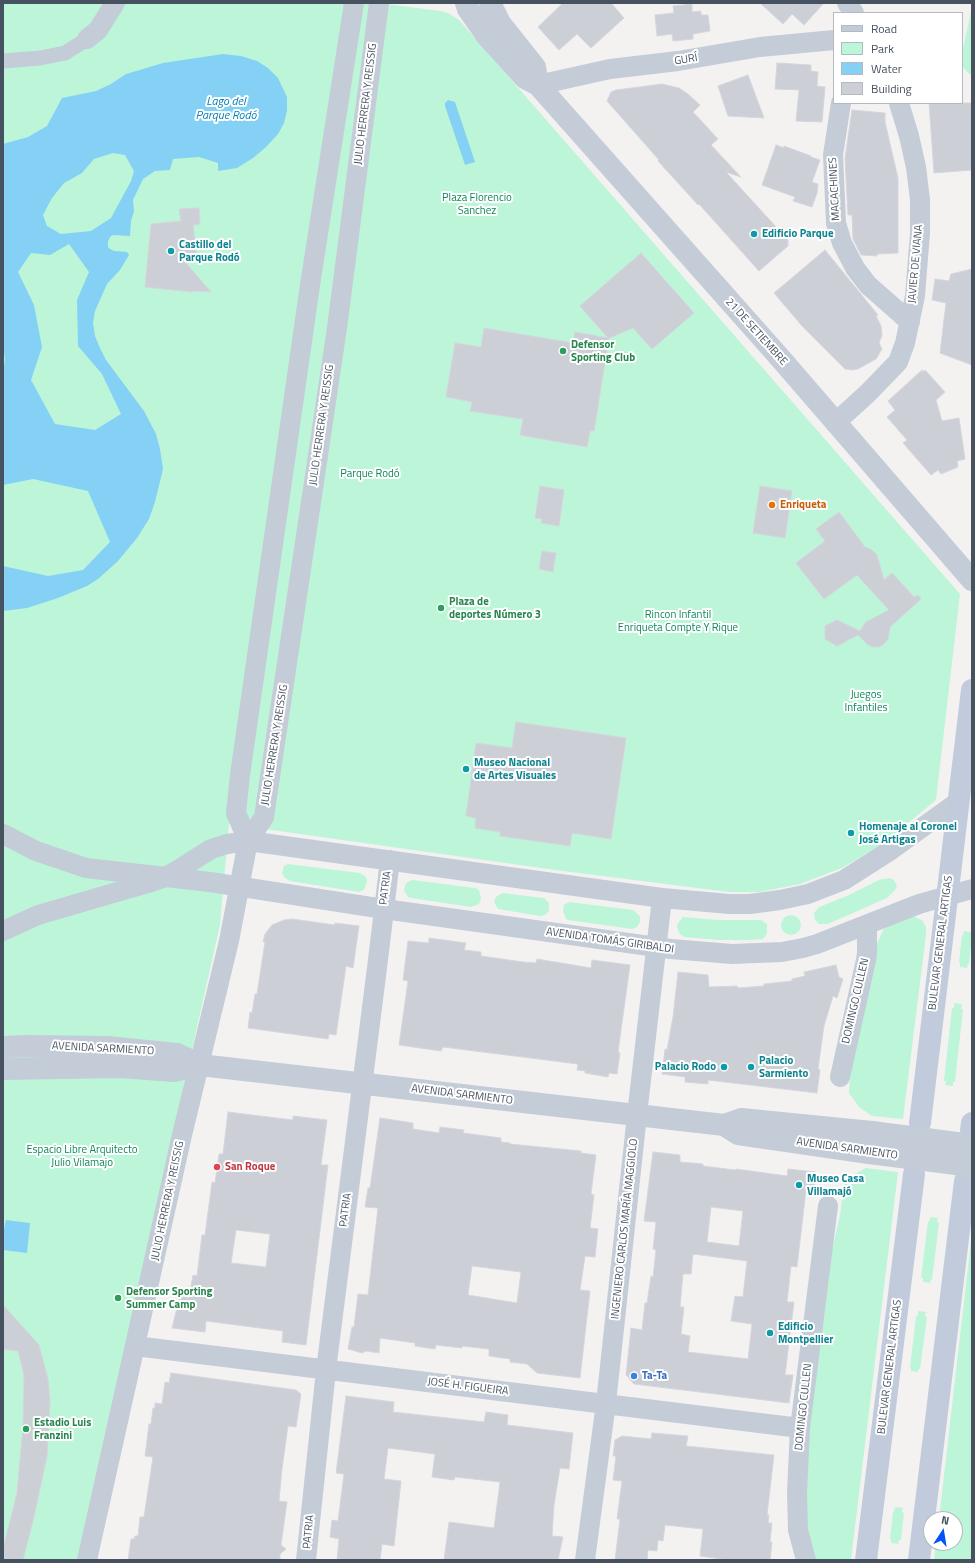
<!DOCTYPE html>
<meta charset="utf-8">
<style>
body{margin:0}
#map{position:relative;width:975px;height:1563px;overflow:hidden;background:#f4f2f1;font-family:"Titillium Web",sans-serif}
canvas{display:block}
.frame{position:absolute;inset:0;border:4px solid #475261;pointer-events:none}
.legend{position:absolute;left:833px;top:12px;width:130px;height:92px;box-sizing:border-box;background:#fff;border:1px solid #b5bac0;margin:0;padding:5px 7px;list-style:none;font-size:12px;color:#475261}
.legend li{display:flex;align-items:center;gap:8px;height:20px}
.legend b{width:20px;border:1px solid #b5bac0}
.north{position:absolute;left:923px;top:1511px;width:40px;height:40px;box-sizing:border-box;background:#fff;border:1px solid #b5bac0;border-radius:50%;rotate:12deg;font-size:11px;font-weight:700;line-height:16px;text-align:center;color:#475261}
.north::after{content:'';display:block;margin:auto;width:14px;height:18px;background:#0652fa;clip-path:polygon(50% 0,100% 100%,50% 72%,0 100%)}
</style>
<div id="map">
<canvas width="975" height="1563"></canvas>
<div class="frame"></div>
<ul class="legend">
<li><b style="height:5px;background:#c2cbdc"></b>Road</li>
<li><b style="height:11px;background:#bdf5d9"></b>Park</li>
<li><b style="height:11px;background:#85d1f6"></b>Water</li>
<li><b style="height:11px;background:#cdcfd7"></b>Building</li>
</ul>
<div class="north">N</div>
</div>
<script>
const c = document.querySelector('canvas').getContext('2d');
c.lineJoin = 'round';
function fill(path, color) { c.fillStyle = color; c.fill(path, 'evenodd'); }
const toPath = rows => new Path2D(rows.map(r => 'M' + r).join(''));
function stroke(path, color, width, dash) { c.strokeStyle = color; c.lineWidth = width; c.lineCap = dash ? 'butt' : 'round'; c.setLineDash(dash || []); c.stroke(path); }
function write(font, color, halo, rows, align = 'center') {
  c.font = font + ' "Titillium Web",sans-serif'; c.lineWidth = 4; c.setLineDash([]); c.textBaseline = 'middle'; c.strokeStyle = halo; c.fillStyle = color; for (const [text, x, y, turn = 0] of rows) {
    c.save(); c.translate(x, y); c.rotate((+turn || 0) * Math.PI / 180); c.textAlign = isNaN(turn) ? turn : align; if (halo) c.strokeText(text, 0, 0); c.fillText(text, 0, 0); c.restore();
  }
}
fill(toPath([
 [3,3,378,3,441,11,448,13,459,20,960,594,936,800,884,843,842,868,800,884,760,892,729,892,555,870,229,824,220,925,77,1560,3,1560],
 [972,7,972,75,968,73,962,66,962,53],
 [288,864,360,873,365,876,367,880,366,885,364,890,359,892,290,881,284,877,282,873,284,866],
 [890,878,894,880,897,886,895,890,887,898,828,924,819,924,815,920,814,913,819,907,849,895,879,880],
 [412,880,475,888,479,890,481,899,479,904,471,907,411,898,408,897,404,890,406,883],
 [502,893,544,898,549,903,549,911,545,915,540,916,498,909,494,902,496,897],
 [569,902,633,910,640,916,640,922,637,927,632,929,568,920,566,919,563,911,564,905],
 '781 925a10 10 0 1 1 20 0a10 10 0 1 1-20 0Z',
 [683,917,718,920,761,920,767,924,767,934,763,939,750,940,719,940,684,937,679,933,677,926,678,923],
 [908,917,915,917,923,921,926,927,926,935,903,1119,872,1116,859,1107,849,1093,851,1062,876,946,884,928],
 [964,931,972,932,972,936,969,964,968,964,967,968,960,967,960,963,959,962,962,935,963,935],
 [954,1003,962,1004,961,1009,963,1009,955,1082,953,1082,953,1086,945,1085,946,1081,944,1081,952,1008,954,1008],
 [866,1168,898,1172,851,1560,811,1560,809,1551,805,1488,807,1443,832,1250,840,1216,843,1191,847,1178],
 [930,1217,938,1218,937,1222,939,1223,932,1280,931,1279,930,1283,923,1282,923,1278,921,1278,928,1221,929,1222],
 [972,1232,972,1560,934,1560,936,1543,955,1543,955,1519,939,1519],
 [918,1311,926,1312,925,1316,927,1317,920,1369,919,1368,918,1372,911,1371,911,1368,910,1367,916,1316,918,1316],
 [895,1507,903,1508,902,1512,904,1513,901,1540,899,1540,898,1544,891,1543,891,1539,890,1539,893,1512,894,1511]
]), '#bdf5d9');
fill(toPath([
 [223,54,241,56,257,61,268,68,278,78,287,97,287,111,284,123,278,134,266,147,253,158,237,168,218,171,218,163,199,157,173,159,170,170,155,171,143,179,133,200,134,211,131,221,130,236,113,235,110,237,108,242,108,247,110,249,114,251,127,252,129,255,120,270,107,284,95,311,93,323,95,336,100,348,106,360,144,411,156,434,160,449,163,469,155,502,149,519,137,538,118,561,98,579,87,586,58,598,27,608,3,611,3,566,48,576,83,570,110,542,88,491,33,479,3,485,3,375,5,359,3,344,3,144,28,137,47,126,62,98,96,91,111,84,126,74,143,69,163,63],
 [113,153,125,155,134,171,131,181,111,218,91,231,61,234,47,226,43,215,52,198,64,183,82,173,94,159],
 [69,244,89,272,77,300,78,346,102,374,121,414,95,430,55,424,31,380,42,347,34,305,18,272,31,253,50,255],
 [448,100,455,102,475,162,465,165,445,106,445,103],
 [6,1220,30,1223,27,1253,3,1250,3,1234]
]), '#85d1f6');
const building = toPath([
 [563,3,611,3,624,18,591,48,577,34,559,50,538,27,563,3],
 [760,3,824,3,804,25,792,14,783,24,760,3],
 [692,4,692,12,701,11,701,15,708,15,710,31,693,34,693,39,673,41,672,34,657,36,655,15,674,13,673,6,692,4],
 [777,63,811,65,811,71,818,72,817,86,825,87,822,122,796,121,799,90,775,89,777,63],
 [748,75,764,118,728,116,718,86,748,75],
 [662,84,679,88,688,94,700,105,693,112,718,139,711,145,741,177,726,172,788,240,788,246,759,271,699,204,698,205,658,161,659,160,607,101,611,92,616,90,662,84],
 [929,103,972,103,972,170,934,173,929,103],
 [852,110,885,113,885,122,898,178,898,253,877,254,877,256,861,255,853,239,852,215,848,215,845,158,852,110],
 [776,145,784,148,784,146,811,156,811,157,820,160,812,182,818,184,817,193,812,207,793,201,795,197,762,185,776,145],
 [199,208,200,224,193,225,197,259,185,262,211,292,192,291,192,292,145,287,151,224,181,221,179,209,199,208],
 [825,250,878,315,876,316,881,326,882,335,879,343,882,349,876,359,858,369,852,370,845,369,802,326,774,293,825,250],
 [641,253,694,313,652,349,633,328,609,338,594,431,590,431,587,447,520,435,523,419,470,411,472,402,446,397,455,343,481,347,484,328,573,343,575,332,608,338,580,306,641,253],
 [972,269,972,365,940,353,946,303,932,300,935,279,949,281,951,274,972,269],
 [922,370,923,372,925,370,945,392,936,400,942,421,959,418,965,459,957,461,958,467,941,474,938,470,931,475,903,443,907,440,887,417,895,410,888,401,922,370],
 [540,486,564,490,559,526,541,523,542,519,535,518,540,486],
 [760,486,792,491,785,538,753,533,760,486],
 [839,512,865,547,872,550,877,555,884,580,892,573,914,597,918,595,921,599,890,627,888,639,884,644,879,647,872,647,867,644,858,635,837,646,825,639,825,626,837,620,860,631,866,622,889,610,857,575,824,599,796,563,825,541,816,529,839,512],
 [542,551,556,553,553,572,539,569,542,551],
 [516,722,626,738,611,839,572,833,570,846,500,836,500,832,475,828,476,818,466,816,476,743,512,748,516,722],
 [292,919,335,925,335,923,359,926,353,968,346,966,336,1035,329,1034,328,1039,248,1028,250,1012,252,1013,255,994,257,994,265,942,263,942,265,934,272,925,284,920,292,919],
 [429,938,466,943,464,950,481,952,481,956,523,962,536,963,537,959,591,968,592,960,630,965,618,1052,620,1053,617,1074,609,1073,608,1077,585,1073,585,1071,577,1070,578,1064,443,1047,441,1051,399,1045,408,981,403,980,408,941,429,943,429,938],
 [836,965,839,977,843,979,837,998,833,996,824,1026,818,1069,820,1070,817,1093,708,1080,708,1084,685,1082,685,1077,662,1074,665,1049,667,1050,673,1017,678,972,708,975,709,987,737,986,738,988,764,986,764,984,792,981,792,979,805,976,804,972,836,965],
 [228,1112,293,1120,293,1116,327,1120,321,1165,328,1165,306,1345,282,1342,283,1331,206,1321,205,1332,172,1328,180,1296,189,1298,193,1275,197,1276,202,1235,205,1235,212,1182,215,1183,219,1154,223,1154,228,1112],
 [236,1230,270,1234,266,1267,231,1263,236,1230],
 [380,1118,413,1123,413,1129,439,1133,440,1127,464,1130,463,1133,501,1138,501,1142,510,1143,510,1144,581,1151,581,1153,596,1155,591,1194,594,1195,590,1228,598,1229,595,1257,585,1256,580,1290,590,1291,580,1378,537,1373,527,1364,510,1362,510,1359,489,1356,489,1349,462,1346,462,1348,436,1345,435,1349,415,1346,415,1343,380,1338,379,1353,366,1351,362,1353,348,1349,352,1327,354,1327,358,1294,368,1295,378,1208,365,1207,368,1188,370,1188,380,1118],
 [472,1266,521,1272,517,1303,468,1295,472,1266],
 [653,1152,680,1155,680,1162,703,1164,703,1166,735,1170,736,1169,787,1176,788,1169,816,1172,814,1191,806,1190,797,1267,791,1266,787,1302,794,1302,785,1375,793,1375,789,1403,634,1384,626,1375,631,1328,642,1330,645,1303,647,1303,651,1276,653,1277,656,1250,653,1249,656,1222,644,1221,653,1152],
 [711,1207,743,1211,739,1246,707,1242,711,1207],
 [693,1254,747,1261,743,1297,735,1296,731,1321,752,1324,748,1359,688,1352,690,1336,681,1334,684,1307,680,1307,683,1274,691,1274,693,1254],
 [3,1305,39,1345,48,1379,50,1403,47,1456,34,1517,23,1560,3,1560,3,1549,17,1493,23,1427,24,1375,18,1351,3,1349,3,1305],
 [171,1373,296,1390,301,1394,296,1427,288,1426,282,1469,279,1501,287,1502,281,1545,286,1549,280,1554,280,1560,128,1560,131,1539,134,1539,135,1536,138,1536,140,1517,144,1517,153,1457,145,1456,149,1424,151,1424,153,1408,155,1408,155,1403,162,1404,165,1382,169,1383,171,1373],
 [346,1396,394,1402,393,1412,484,1422,486,1412,508,1415,507,1425,573,1433,569,1469,560,1468,554,1505,552,1536,563,1537,558,1560,444,1560,449,1522,494,1528,500,1482,455,1477,454,1480,432,1477,435,1454,388,1448,384,1479,401,1481,394,1546,382,1544,380,1560,337,1560,339,1539,330,1537,332,1520,338,1521,344,1474,336,1473,346,1396],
 [652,1433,688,1436,686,1446,774,1455,767,1515,769,1515,768,1523,772,1523,770,1542,772,1542,770,1560,729,1560,700,1556,703,1529,665,1525,663,1541,658,1540,657,1551,648,1550,647,1560,615,1560,620,1519,617,1519,622,1481,613,1480,616,1456,613,1456,615,1440,622,1436,651,1439,652,1433]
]);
fill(building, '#cdcfd7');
stroke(building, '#d5d6dd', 1);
stroke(toPath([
 [3,61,40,58,65,53,87,39]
]), '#c4ccd7', 15);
stroke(toPath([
 [847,3,854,13],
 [87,39,98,30,115,3],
 [538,85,610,69,678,61,760,47,834,40],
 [841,103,833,155,836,223,842,243,855,268,868,285,910,322],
 [835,423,868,393,898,362,905,343,915,296,920,233,920,200,916,167,909,136,899,103],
 [3,834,36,851,86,868,210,882,384,909,671,949,732,954,782,952,803,948,817,944,919,904,972,889],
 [248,841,236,813,240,775,310,285,354,3],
 [3,931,38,915,148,883,163,878,178,870,211,849,227,844,248,841,662,898,729,904,750,904,780,900,808,894,844,880,891,850,959,801],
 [840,1077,866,960,867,953,867,925],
 [135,1346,800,1428],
 [87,1560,182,1135,229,941,248,841,264,817,337,328,379,3],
 [306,1560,326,1370,377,968,390,860],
 [585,1560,606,1403,637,1115,662,898],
 [806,1560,798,1530,797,1493,800,1428,828,1206]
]), '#c4ccd7', 20);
stroke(toPath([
 [466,3,468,9,486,35,525,78,538,85,781,359,972,580],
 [490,3,500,23,535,67,538,85],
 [3,1047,27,1046,107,1047,177,1054,200,1065],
 [3,1069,120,1067,174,1071,200,1065,724,1125,741,1119,872,1132],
 [724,1125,738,1134,869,1153]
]), '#c4ccd7', 22);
stroke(toPath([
 [920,1123,972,690],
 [971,1130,972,1123],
 [866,1560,914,1174],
 [919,1560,965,1181]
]), '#c2cbdc', 22);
stroke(toPath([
 [872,1132,972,1145],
 [869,1153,972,1166]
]), '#c4ccd7', 22);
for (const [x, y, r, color] of [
 [754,234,4,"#0f9aa8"],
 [171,251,4,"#0f9aa8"],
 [563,351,4,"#2e9e5b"],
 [772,505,4,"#e8710a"],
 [441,608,4,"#2e9e5b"],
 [466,769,4,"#0f9aa8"],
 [851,833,4,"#0f9aa8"],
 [724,1067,4,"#0f9aa8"],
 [751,1067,4,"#0f9aa8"],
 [217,1167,4,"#e0444e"],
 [799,1185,4,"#0f9aa8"],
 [118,1298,4,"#2e9e5b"],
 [770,1333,4,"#0f9aa8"],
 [634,1376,4,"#3f7fe0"],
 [26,1429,4,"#2e9e5b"]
]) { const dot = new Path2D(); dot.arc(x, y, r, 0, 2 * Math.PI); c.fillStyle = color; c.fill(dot); stroke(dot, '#fff', 1.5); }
write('11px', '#475261', '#fff', [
 ["GURÍ",686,60,-9],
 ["JULIO HERRERA Y REISSIG",366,104,-83],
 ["MACACHINES",835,189,-93],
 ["JAVIER DE VIANA",916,264,-85],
 ["21 DE SETIEMBRE",756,332,48],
 ["JULIO HERRERA Y REISSIG",322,425,-82],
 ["JULIO HERRERA Y REISSIG",275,745,-81],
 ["PATRIA",386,888,-83],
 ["AVENIDA TOMÁS GIRIBALDI",610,941,8],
 ["BULEVAR GENERAL ARTIGAS",941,943,-83],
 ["DOMINGO CULLEN",856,1001,-77],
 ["AVENIDA SARMIENTO",103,1049,3],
 ["AVENIDA SARMIENTO",462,1095,7],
 ["AVENIDA SARMIENTO",847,1149,8],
 ["JULIO HERRERA Y REISSIG",168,1201,-78],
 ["PATRIA",346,1210,-83],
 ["INGENIERO CARLOS MARÍA MAGGIOLO",625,1229,-84],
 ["BULEVAR GENERAL ARTIGAS",890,1367,-83],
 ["JOSÉ H. FIGUEIRA",468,1387,7],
 ["DOMINGO CULLEN",804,1407,-84],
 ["PATRIA",309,1532,-84]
]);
write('11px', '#0d8759', '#fff', [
 ["Plaza Florencio",477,198],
 ["Sanchez",477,211],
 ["Parque Rodó",370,474],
 ["Rincon Infantil",678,615],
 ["Enriqueta Compte Y Rique",678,628],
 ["Juegos",866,695],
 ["Infantiles",866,708],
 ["Espacio Libre Arquitecto",82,1150],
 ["Julio Vilamajo",82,1163]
]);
write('bold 11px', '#0d838f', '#fff', [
 ["Edificio Parque",762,234],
 ["Castillo del",179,245],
 ["Parque Rodó",179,258],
 ["Museo Nacional",474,763],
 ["de Artes Visuales",474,776],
 ["Homenaje al Coronel",859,827],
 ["José Artigas",859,840],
 ["Palacio",759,1061],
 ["Sarmiento",759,1074],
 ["Palacio Rodo",716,1067,"right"],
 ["Museo Casa",807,1179],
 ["Villamajó",807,1192],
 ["Edificio",778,1327],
 ["Montpellier",778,1340]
], 'left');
write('bold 11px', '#27864d', '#fff', [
 ["Defensor",571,345],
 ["Sporting Club",571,358],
 ["Plaza de",449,602],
 ["deportes Número 3",449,615],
 ["Defensor Sporting",126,1292],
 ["Summer Camp",126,1305],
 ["Estadio Luis",34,1423],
 ["Franzini",34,1436]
], 'left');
write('bold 11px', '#c56008', '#fff', [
 ["Enriqueta",780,505]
], 'left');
write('bold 11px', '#be3a42', '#fff', [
 ["San Roque",225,1167]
], 'left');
write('bold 11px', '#366cbe', '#fff', [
 ["Ta-Ta",642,1376]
], 'left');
write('italic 12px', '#007dbb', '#fff', [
 ["Lago del",226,102],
 ["Parque Rodó",226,116]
]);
</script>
